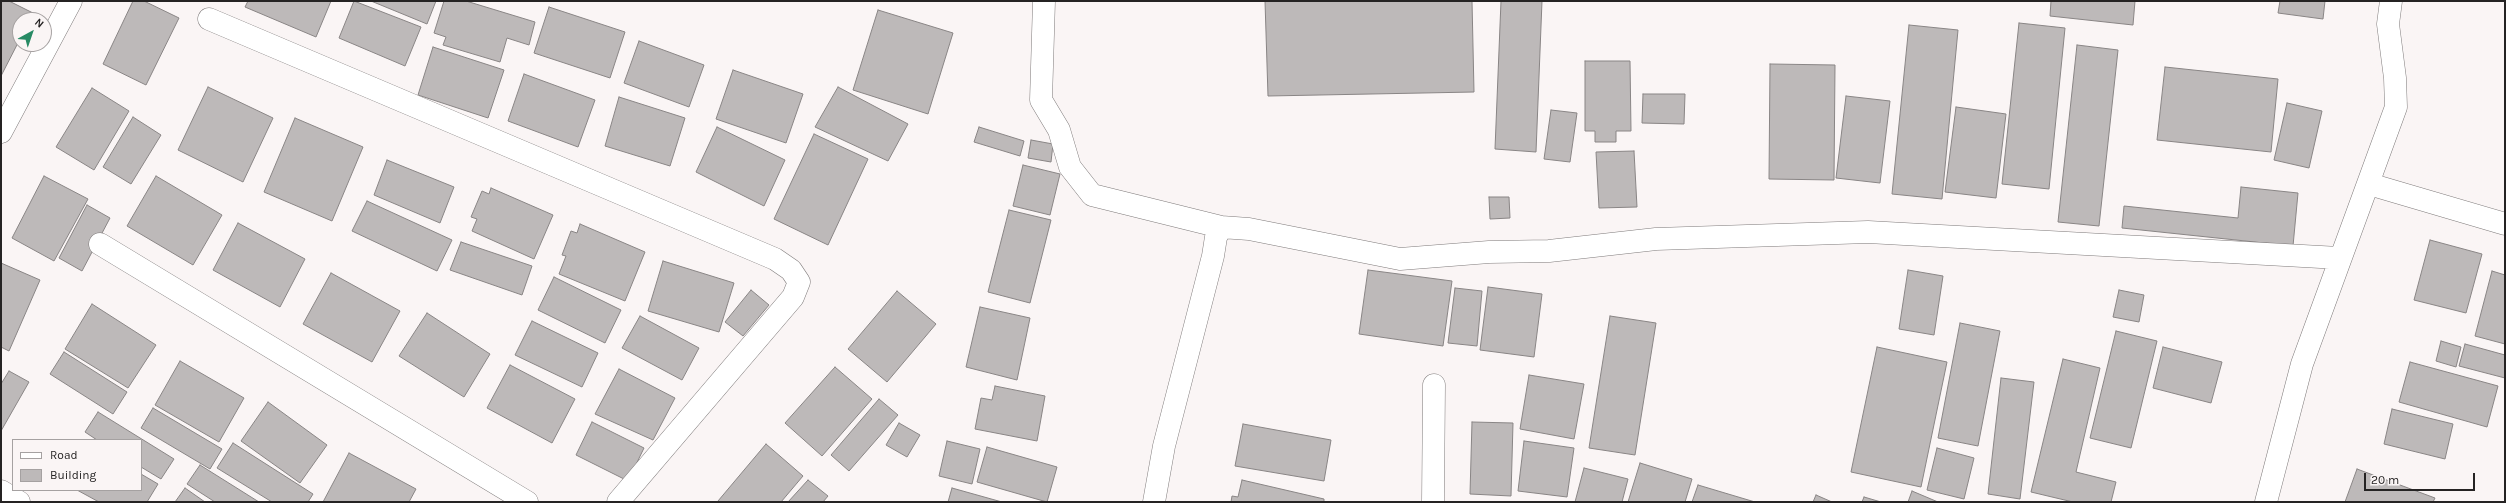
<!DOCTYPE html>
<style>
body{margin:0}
#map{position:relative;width:2506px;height:503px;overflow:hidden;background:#faf5f5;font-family:Karla,sans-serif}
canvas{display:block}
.frame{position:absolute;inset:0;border:2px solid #252323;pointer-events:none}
.legend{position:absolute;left:12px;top:439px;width:130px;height:52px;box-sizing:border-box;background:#faf5f5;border:1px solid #a5a1a1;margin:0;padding:5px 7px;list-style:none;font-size:12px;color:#252323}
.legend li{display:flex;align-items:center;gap:8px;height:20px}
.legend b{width:20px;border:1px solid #a5a1a1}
.north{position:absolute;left:12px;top:12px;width:40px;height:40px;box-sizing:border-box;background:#faf5f5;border:1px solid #a5a1a1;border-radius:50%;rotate:40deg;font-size:11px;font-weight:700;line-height:16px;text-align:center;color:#252323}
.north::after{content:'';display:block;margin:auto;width:14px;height:18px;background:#278a64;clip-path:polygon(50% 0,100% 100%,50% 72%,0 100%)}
.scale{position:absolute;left:2364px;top:473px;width:111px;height:18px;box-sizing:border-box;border:2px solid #252323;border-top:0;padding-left:5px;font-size:12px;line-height:14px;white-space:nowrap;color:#252323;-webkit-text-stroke:3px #faf5f5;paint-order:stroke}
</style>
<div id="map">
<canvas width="2506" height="503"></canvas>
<div class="frame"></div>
<ul class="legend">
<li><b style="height:5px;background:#fff"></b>Road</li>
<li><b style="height:11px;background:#bdb9b9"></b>Building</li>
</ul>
<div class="north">N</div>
<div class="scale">20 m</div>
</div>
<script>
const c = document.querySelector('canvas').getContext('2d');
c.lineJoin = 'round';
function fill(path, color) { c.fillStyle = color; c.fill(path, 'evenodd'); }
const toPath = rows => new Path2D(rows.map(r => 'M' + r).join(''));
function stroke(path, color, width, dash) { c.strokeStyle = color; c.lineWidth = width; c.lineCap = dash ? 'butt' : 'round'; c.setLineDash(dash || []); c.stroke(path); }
const building = toPath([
 [1,1,9,1,33,13,29,20,20,20,20,39,1,76,1,1],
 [133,1,144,1,179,18,146,85,103,64,133,1],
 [248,1,331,1,316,37,245,7,248,1],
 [354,1,421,27,405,66,339,38,354,1],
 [371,1,436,1,427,24,371,1],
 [444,1,466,1,535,22,529,45,507,38,500,62,443,45,446,37,434,33,444,1],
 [1265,1,1472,1,1474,92,1268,96,1265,1],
 [1501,1,1542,1,1536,152,1495,149,1501,1],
 [2051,1,2135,1,2133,25,2050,16,2051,1],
 [2280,1,2325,1,2323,19,2278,13,2280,1],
 [549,7,625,32,610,78,534,53,549,7],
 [878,10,953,33,928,114,853,90,878,10],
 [2019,23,2065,28,2049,189,2002,184,2019,23],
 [1909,25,1958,30,1942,199,1892,194,1909,25],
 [639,41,704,65,689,107,624,83,639,41],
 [2077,45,2118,50,2099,226,2058,222,2077,45],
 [433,47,504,70,488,118,418,95,433,47],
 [1585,61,1630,61,1631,131,1616,131,1616,142,1595,142,1595,131,1585,131,1585,61],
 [1770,64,1835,65,1834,180,1769,179,1770,64],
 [2165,67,2278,79,2271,152,2157,140,2165,67],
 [733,70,803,94,786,143,716,119,733,70],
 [524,74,595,100,578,147,508,121,524,74],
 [208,87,273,118,243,182,178,150,208,87],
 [838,87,908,124,888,161,815,127,838,87],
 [92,88,129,111,94,170,56,147,92,88],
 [1643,94,1685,94,1684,124,1642,123,1643,94],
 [1846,96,1890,101,1880,183,1836,178,1846,96],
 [619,97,685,118,670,166,605,146,619,97],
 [2287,103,2322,111,2309,168,2274,160,2287,103],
 [1956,107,2006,114,1996,198,1945,192,1956,107],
 [1551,110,1577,113,1570,162,1544,159,1551,110],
 [133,117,161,135,131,184,103,167,133,117],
 [295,118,363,147,332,221,264,192,295,118],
 [717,127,785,160,764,206,696,172,717,127],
 [979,127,1024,141,1020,156,974,142,979,127],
 [814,134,868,159,828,245,774,219,814,134],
 [1031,140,1053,144,1051,162,1028,158,1031,140],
 [1634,151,1637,207,1599,208,1596,152,1634,151],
 [387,160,454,187,440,223,374,195,387,160],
 [1023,165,1060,174,1050,215,1013,206,1023,165],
 [44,176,88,199,54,261,12,238,44,176],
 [156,176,222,215,193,265,127,226,156,176],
 [2241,187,2298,193,2293,246,2122,228,2124,206,2238,218,2241,187],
 [491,188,553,215,534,259,472,231,477,219,471,217,482,191,489,194,491,188],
 [1489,197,1509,197,1510,218,1490,219,1489,197],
 [367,201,452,240,437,271,352,231,367,201],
 [87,205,110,218,82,271,59,258,87,205],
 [1009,210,1051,220,1030,303,988,292,1009,210],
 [238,223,305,259,280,307,213,270,238,223],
 [580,224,645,252,625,301,559,274,566,256,562,255,571,231,577,233,580,224],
 [2430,240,2482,254,2466,313,2414,300,2430,240],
 [461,242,532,266,522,295,450,270,461,242],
 [663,261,734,283,719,332,648,311,663,261],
 [1,263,40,280,9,351,1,347,1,263],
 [1368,270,1452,281,1443,346,1359,334,1368,270],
 [1908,270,1943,276,1934,335,1899,329,1908,270],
 [2492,271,2505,275,2505,344,2475,336,2492,271],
 [331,273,400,311,372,362,303,324,331,273],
 [554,277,621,310,605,343,538,310,554,277],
 [1488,287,1542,294,1534,357,1480,350,1488,287],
 [1455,288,1482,291,1477,346,1448,343,1455,288],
 [751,290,769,305,743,336,725,322,751,290],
 [2119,290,2144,295,2139,322,2113,317,2119,290],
 [897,291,936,324,887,382,848,349,897,291],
 [92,304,156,345,128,388,65,349,92,304],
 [980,307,1030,318,1017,380,966,367,980,307],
 [427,313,490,354,464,397,399,356,427,313],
 [640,316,699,348,682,380,622,348,640,316],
 [1610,316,1656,323,1635,455,1589,448,1610,316],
 [532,321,598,353,582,387,515,355,532,321],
 [1960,323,2000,331,1978,446,1938,438,1960,323],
 [2116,331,2157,341,2131,448,2090,438,2116,331],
 [2441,341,2461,347,2456,367,2436,361,2441,341],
 [2465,344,2505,355,2505,378,2459,366,2465,344],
 [1877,347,1947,362,1921,487,1851,472,1877,347],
 [2163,347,2222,362,2211,403,2153,388,2163,347],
 [64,352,127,392,113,414,50,374,64,352],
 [2063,359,2100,368,2076,472,2116,482,2111,502,2073,502,2031,492,2063,359],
 [180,361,244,398,219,442,155,405,180,361],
 [2410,362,2498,386,2487,427,2399,402,2410,362],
 [510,365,575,399,552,443,487,408,510,365],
 [835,367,872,399,822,456,785,423,835,367],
 [619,369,675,398,653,440,595,414,619,369],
 [9,371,29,382,1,431,1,384,9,371],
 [1529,375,1584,384,1574,439,1520,429,1529,375],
 [2001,378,2034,382,2020,499,1988,494,2001,378],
 [995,386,1045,396,1037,441,975,429,981,398,992,400,995,386],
 [879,399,898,415,849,471,831,455,879,399],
 [268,402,327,445,300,483,241,441,268,402],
 [153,408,222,449,210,469,141,428,153,408],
 [2392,409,2453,424,2445,459,2384,444,2392,409],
 [98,412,174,459,161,479,141,467,141,440,97,440,85,432,98,412],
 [592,422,644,448,628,481,576,455,592,422],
 [1472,422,1513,423,1511,496,1470,494,1472,422],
 [899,423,920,435,907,457,886,445,899,423],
 [1243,424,1331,440,1324,481,1235,466,1243,424],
 [947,441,980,449,972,484,939,476,947,441],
 [1524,441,1574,448,1567,497,1518,491,1524,441],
 [233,443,313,494,308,502,272,502,217,468,233,443],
 [766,444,803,476,781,502,720,502,718,501,766,444],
 [987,447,1057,467,1047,502,977,482,987,447],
 [1937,448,1974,458,1964,499,1927,490,1937,448],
 [349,453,416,489,409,502,323,502,349,453],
 [1640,463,1692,479,1685,502,1628,502,1640,463],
 [200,465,259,502,215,502,187,484,200,465],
 [1584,468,1628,479,1622,502,1575,502,1584,468],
 [2357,469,2435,498,2433,502,2345,502,2357,469],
 [141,474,158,484,147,502,99,502,77,490,141,490,141,474],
 [808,480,828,496,823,502,788,502,808,480],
 [1242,480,1324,499,1324,502,1231,502,1232,496,1238,497,1242,480],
 [1698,485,1755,502,1692,502,1698,485],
 [185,488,205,502,175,502,185,488],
 [952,488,1002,502,948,502,952,488],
 [1912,491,1938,502,1908,502,1912,491],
 [1816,495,1832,502,1813,502,1816,495],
 [1864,497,1881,502,1862,502,1864,497]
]);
fill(building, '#bdb9b9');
stroke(building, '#898585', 1);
const minor = toPath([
 [1044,1,1041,100,1059,130,1070,167,1092,195,1221,227],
 [209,19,775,259,791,270,799,282,793,297,618,502],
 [1,132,71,1],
 [2369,184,2505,224],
 [100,244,527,502],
 [1,491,19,502],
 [1154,502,1164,446,1213,256,1216,237,1221,227,1249,229,1400,259,1489,252,1549,251,1656,239,1868,232,2339,258],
 [1433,502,1434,385],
 [2266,502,2302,364,2396,107,2395,78,2388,24,2391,1]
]);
stroke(minor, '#7f7b7b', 23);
stroke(minor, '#fff', 22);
</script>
